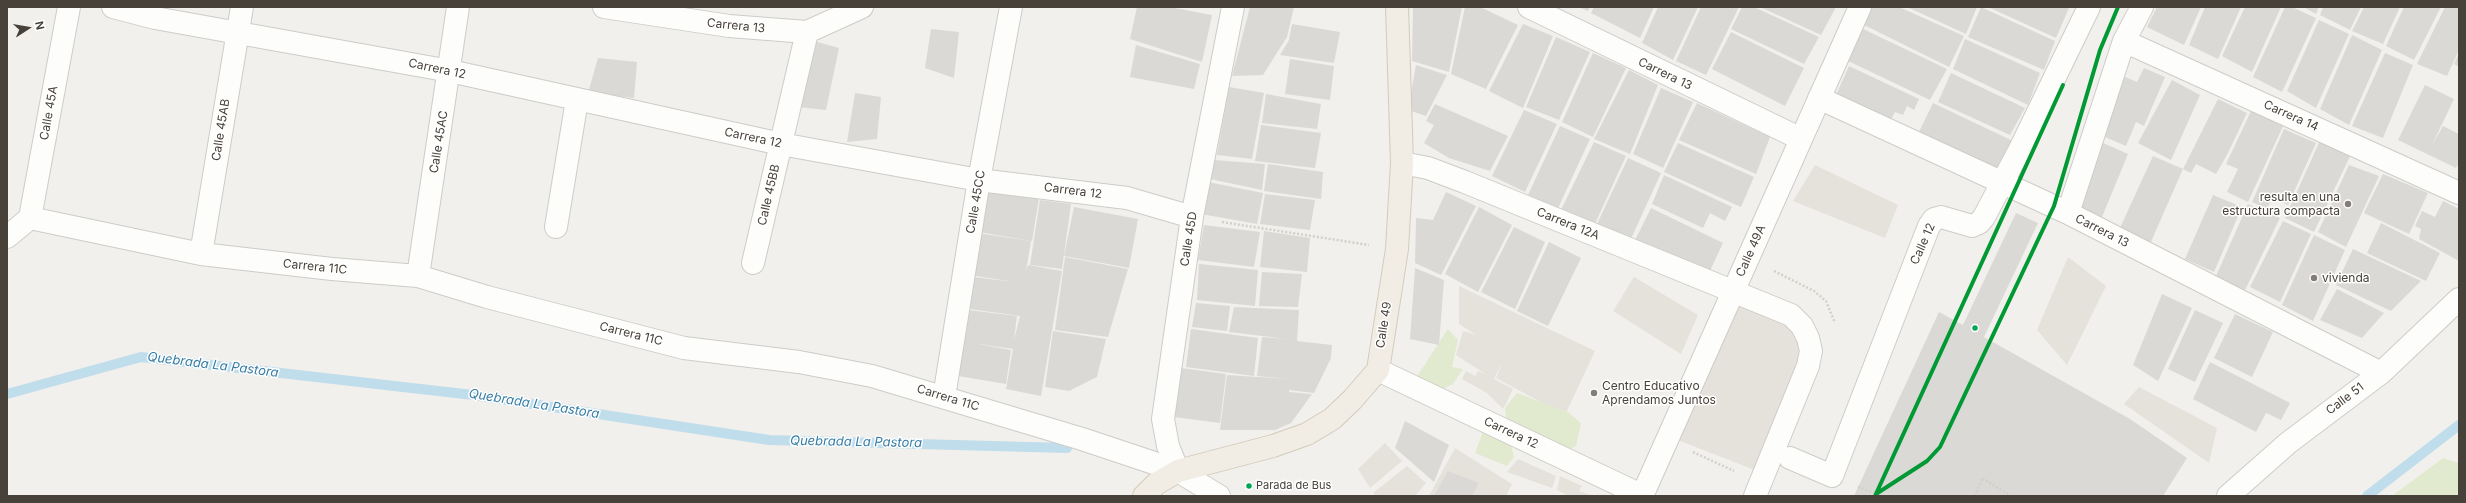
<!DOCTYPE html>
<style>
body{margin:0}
#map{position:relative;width:2466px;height:503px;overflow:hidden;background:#f2f0ec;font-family:Inter,sans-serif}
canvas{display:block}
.frame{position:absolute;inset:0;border:8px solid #484139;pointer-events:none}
.north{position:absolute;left:8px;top:8px;width:40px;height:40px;-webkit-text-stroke:3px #fff;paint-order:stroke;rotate:78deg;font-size:11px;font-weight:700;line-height:16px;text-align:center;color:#484139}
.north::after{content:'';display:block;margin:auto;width:14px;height:18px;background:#484139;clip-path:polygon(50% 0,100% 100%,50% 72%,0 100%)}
</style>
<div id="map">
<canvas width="2466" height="503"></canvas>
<div class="frame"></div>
<div class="north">N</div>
</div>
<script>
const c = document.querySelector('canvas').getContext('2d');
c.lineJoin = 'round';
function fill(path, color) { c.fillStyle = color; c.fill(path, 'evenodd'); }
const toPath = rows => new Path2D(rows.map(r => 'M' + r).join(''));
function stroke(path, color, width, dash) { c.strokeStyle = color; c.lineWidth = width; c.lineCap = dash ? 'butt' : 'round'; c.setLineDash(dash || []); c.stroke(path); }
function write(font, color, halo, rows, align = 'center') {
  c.font = font + ' Inter,sans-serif'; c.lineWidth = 3; c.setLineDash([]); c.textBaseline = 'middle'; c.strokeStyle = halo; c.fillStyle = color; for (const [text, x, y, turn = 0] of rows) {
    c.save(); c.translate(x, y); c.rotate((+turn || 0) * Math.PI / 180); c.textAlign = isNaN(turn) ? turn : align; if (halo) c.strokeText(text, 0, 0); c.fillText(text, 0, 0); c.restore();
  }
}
fill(toPath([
 [1815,165,1898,205,1885,238,1793,201],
 [2068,257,2106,286,2067,365,2037,330],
 [1634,277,1698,315,1681,354,1613,311],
 [1459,286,1595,351,1565,415,1496,378,1503,361,1494,379,1513,389,1503,409,1487,393,1462,379,1466,371,1475,376,1478,371,1487,375,1456,355,1463,331,1476,335,1459,324],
 [1739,300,1808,338,1760,472,1675,439],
 [2139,387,2217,428,2209,463,2124,404],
 [1385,443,1402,461,1370,488,1358,469],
 [1455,448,1512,484,1506,496,1429,496],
 [1518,459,1556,476,1552,488,1507,472],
 [1407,466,1426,483,1415,496,1376,496,1373,493],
 [1560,476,1582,486,1579,491,1594,496,1569,496,1557,490]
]), '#e5e1db');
fill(toPath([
 [1448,329,1458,340,1452,367,1463,369,1453,384,1434,393,1412,384],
 [1517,393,1568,412,1581,423,1576,446,1560,455,1508,432,1505,408],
 [1484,429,1510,441,1514,457,1507,466,1475,453],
 [2443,458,2459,463,2459,496,2392,496]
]), '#e1eace');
stroke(toPath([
 [7,394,141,357,473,395,769,440,1067,448],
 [2367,496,2459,425]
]), '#c0ddec', 10);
fill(toPath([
 [1137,7,1169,7,1212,15,1202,62,1130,39],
 [1250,7,1294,7,1287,37,1263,75,1232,76],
 [1413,7,1462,7,1449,72,1412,61],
 [1465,7,1480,7,1518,25,1486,89,1451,74],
 [1578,7,1590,7,1588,11],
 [1594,7,1654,7,1640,38,1591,13],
 [1658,7,1698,7,1673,60,1642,43],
 [1701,7,1739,7,1706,75,1676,61],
 [1742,7,1754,7,1819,37,1804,64,1731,29],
 [1760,7,1836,7,1821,35],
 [1871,7,1899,7,1964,36,1949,67,1862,24],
 [1907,7,1977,7,1966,34],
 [1981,7,2055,41,2044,70,1968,37],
 [1988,7,2067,7,2069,8,2056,38],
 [2157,7,2201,7,2184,45,2147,27],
 [2205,7,2241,7,2218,59,2189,45],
 [2245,7,2281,7,2252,72,2222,56],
 [2285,7,2292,7,2316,18,2282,92,2253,77],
 [2303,7,2319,7,2316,14],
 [2323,7,2361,7,2350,30,2320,15],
 [2364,7,2400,7,2383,44,2352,31],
 [2404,7,2441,7,2414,60,2386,46],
 [2445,7,2459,7,2459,50,2447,76,2417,64],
 [2319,20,2349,34,2316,108,2287,91],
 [1292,24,1340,32,1334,63,1280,55,1289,40],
 [1523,24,1553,36,1523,108,1489,91],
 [1859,27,1947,69,1930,100,1844,59],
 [931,29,959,32,954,78,925,68],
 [1731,32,1804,68,1785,106,1712,69],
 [2352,35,2382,50,2349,125,2320,109],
 [1556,37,1590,52,1559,120,1526,107],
 [1965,39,2040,73,2028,105,1953,69],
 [814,41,839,48,826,110,798,107],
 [1136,45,1200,64,1194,89,1130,77],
 [1593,53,1626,68,1593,137,1562,122],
 [2385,53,2413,65,2383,138,2352,126],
 [2459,53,2459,67,2454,64],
 [598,58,637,62,634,98,588,93],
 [1290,59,1334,66,1330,100,1285,94],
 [1416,65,1447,75,1426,116,1408,110],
 [1849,66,1919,99,1914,110,1907,106,1903,115,1895,112,1891,120,1836,95],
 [2144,68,2165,77,2144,126,2136,122,2126,146,2098,134,2123,76,2137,82],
 [1629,70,1658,85,1630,154,1594,139],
 [1951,73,2025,108,2010,135,1938,102],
 [2172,80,2200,95,2171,160,2138,143],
 [2425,85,2454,99,2432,145,2443,126,2459,134,2459,163,2456,168,2398,140],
 [1229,87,1264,93,1252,159,1217,155],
 [1661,88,1693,102,1663,168,1633,154],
 [855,93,881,97,877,139,847,142],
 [1266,94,1321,104,1317,129,1262,123],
 [2218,99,2247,113,2228,153,2216,174,2196,164,2191,173,2183,169],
 [1697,103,1770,137,1756,174,1679,140],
 [1933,103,2015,142,1999,175,1917,136],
 [1435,104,1508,136,1490,171,1449,158,1424,143,1434,125,1426,121],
 [2252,109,2284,124,2248,202,2227,192,2238,169,2226,164],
 [1524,110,1557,124,1525,192,1492,176],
 [1261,125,1321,133,1315,168,1255,161],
 [1560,126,1590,139,1558,208,1528,195],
 [2284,129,2316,143,2288,205,2272,198,2267,209,2252,202],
 [2322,136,2353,150,2314,232,2285,218],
 [1594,142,1626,156,1593,228,1560,212],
 [2101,142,2128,154,2102,217,2075,205],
 [1678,143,1754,177,1741,207,1664,172],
 [2153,156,2183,169,2150,244,2119,230],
 [1628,158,1661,173,1630,241,1597,224],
 [1214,160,1265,164,1262,190,1210,179],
 [1268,164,1323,172,1321,199,1264,191],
 [2349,165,2379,176,2346,247,2318,232],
 [2383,174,2428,193,2409,234,2364,213],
 [1664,175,1732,207,1725,221,1710,213,1703,228,1652,204],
 [1208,182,1263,193,1257,224,1201,214],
 [985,189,1039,198,1032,241,978,232],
 [1446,192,1476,206,1441,275,1415,263,1416,218,1433,220],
 [1265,194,1315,200,1310,230,1260,224],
 [2213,195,2242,207,2214,272,2185,259],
 [1040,200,1071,204,1062,269,1030,265],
 [2443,201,2459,209,2459,261,2419,239,2421,229,2415,226,2422,211,2435,217],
 [2248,204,2280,218,2245,290,2216,276],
 [1074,207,1138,219,1129,268,1064,256],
 [1479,207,1512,225,1478,292,1445,274],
 [1651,208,1723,243,1707,277,1633,244],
 [2016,213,2038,223,1984,337,2130,419,2187,458,2163,496,1854,496,1939,312,1963,325],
 [2283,221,2311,234,2280,302,2250,287],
 [2381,223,2440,253,2426,281,2367,253],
 [1204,225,1260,232,1254,267,1198,260],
 [1514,227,1545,242,1515,309,1481,292],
 [1264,231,1310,238,1307,272,1260,267],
 [977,233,1031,241,1026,271,1028,265,1062,271,1041,396,1006,389,1013,349,973,343,1011,350,1006,384,958,376,968,310,1017,316,1014,340,1020,316,970,309,974,277,1014,282,970,275],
 [2314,235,2345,250,2313,321,2282,305],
 [1549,242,1581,258,1548,326,1517,311],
 [2353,249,2421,281,2391,311,2336,285],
 [1065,257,1128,269,1108,337,1055,330],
 [1199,264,1258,270,1255,306,1197,300],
 [1415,268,1444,280,1439,345,1410,339],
 [1262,272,1302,274,1298,307,1259,306],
 [2337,289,2384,313,2362,338,2320,320],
 [2162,294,2192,308,2158,381,2133,365],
 [1196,303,1230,306,1227,331,1192,327],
 [1234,307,1299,310,1297,341,1332,345,1331,358,1314,393,1289,390,1289,392,1312,394,1291,423,1275,430,1220,430,1227,375,1290,379,1257,376,1262,337,1287,339,1229,332],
 [2195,310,2223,323,2195,382,2168,369],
 [2235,314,2273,332,2252,377,2214,358],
 [1191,329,1258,338,1254,376,1186,367],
 [1053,331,1106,339,1097,377,1069,391,1045,387],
 [2210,362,2290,403,2281,420,2266,413,2256,432,2193,399],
 [1181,368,1226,374,1220,423,1174,417],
 [1405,421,1449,445,1434,482,1395,448],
 [1448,471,1479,483,1472,496,1434,496]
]), '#dbd9d5');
const minor = toPath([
 [113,7,155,18,450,71,781,144,979,180,1127,198,1192,217],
 [604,7,729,26,807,32,862,7],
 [1529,7,1801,139],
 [2124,41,2459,193],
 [1819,98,2068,213,2381,373],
 [1402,163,1428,168,1465,182,1791,315,1802,326,1808,338,1811,351,1808,366,1755,496],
 [2068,213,2124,41,2142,7],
 [30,218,201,254,332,269,418,276,487,297,684,348,799,362,872,376,1082,439,1178,471,1219,496],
 [30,218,69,7],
 [556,227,577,100],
 [7,237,30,218],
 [201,254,242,7],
 [753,263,807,32],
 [418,276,458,7],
 [1378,370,1643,496],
 [944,397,979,180,1011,7],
 [1790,458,1832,476,1929,226,1934,219,1941,217,1972,226,1979,223,1984,217,2020,149,2089,7],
 [1178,471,1168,446,1163,419,1192,217,1233,7],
 [1642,496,1860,7],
 [2228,496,2288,443,2381,373,2459,299]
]);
const major = toPath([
 [1144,496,1156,484,1178,471,1273,446,1307,434,1332,419,1352,400,1378,370,1397,249,1402,163,1397,7]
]);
stroke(minor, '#ceccc8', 24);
stroke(major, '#d3cbbb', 24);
stroke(toPath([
 [1222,222,1369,245],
 [1774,271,1814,291,1826,301,1835,323],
 [1693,452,1734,471],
 [1858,487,1883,496],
 [1975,496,1982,478,2011,496]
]), '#d2d0cb', 2.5, [2, 2]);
stroke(minor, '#fdfdfc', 22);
stroke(major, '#f1ede5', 22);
stroke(toPath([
 [1876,494,1927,461,1940,447,2054,206,2100,50,2118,7],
 [1875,496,2063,85]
]), '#093', 4);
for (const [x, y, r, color] of [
 [2348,204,4,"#847e78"],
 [2314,278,4,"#847e78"],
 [1975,328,3.5,"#00a651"],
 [1594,393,4,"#847e78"],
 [1249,486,3.5,"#00a651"]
]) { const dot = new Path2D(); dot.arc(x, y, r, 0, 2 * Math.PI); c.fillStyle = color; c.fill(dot); stroke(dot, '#fff', 1.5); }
write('11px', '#484139', '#fff', [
 ["Parada de Bus",1256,486]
], 'left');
write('12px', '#484139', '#fff', [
 ["Carrera 13",736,26,6],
 ["Carrera 12",437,69,12],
 ["Carrera 13",1665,74,26],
 ["Calle 45A",49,113,-80],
 ["Carrera 14",2291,116,24],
 ["Calle 45AB",221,130,-81],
 ["Carrera 12",753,138,12],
 ["Calle 45AC",439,142,-81],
 ["Carrera 12",1073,191,7],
 ["Calle 45BB",769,195,-77],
 ["Calle 45CC",976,202,-80],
 ["Carrera 12A",1568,224,22],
 ["Carrera 13",2102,231,27],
 ["Calle 45D",1189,239,-81],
 ["Calle 12",1923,244,-66],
 ["Calle 49A",1751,251,-66],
 ["Carrera 11C",315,267,6],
 ["Calle 49",1384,325,-81],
 ["Carrera 11C",631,334,14],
 ["Carrera 11C",948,398,17],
 ["Calle 51",2345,399,-37],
 ["Carrera 12",1511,433,25]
]);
write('12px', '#484139', '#fff', [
 ["resulta en una",2340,197,"right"],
 ["estructura compacta",2340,211,"right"],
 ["vivienda",2322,278],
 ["Centro Educativo",1602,386],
 ["Aprendamos Juntos",1602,400]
], 'left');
write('italic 13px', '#367da5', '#fff', [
 ["Quebrada La Pastora",213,365,7],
 ["Quebrada La Pastora",534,404,9],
 ["Quebrada La Pastora",856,442,1]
]);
</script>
